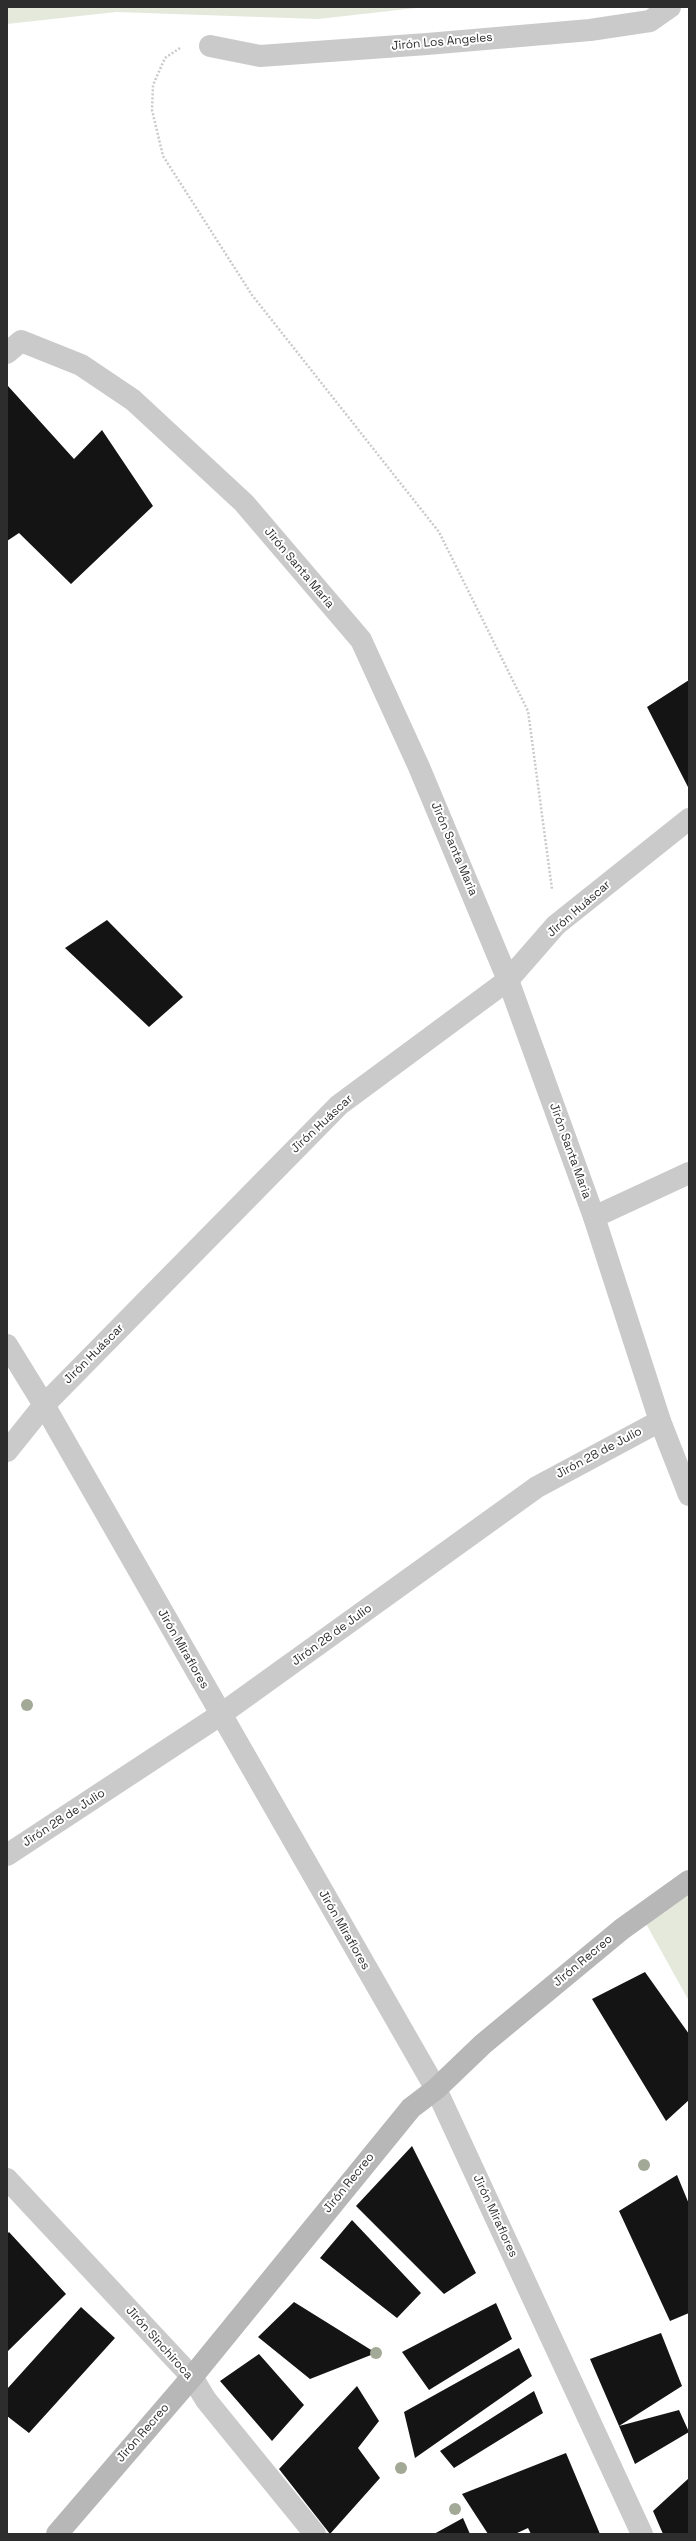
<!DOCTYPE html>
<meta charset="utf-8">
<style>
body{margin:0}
#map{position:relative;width:696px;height:2541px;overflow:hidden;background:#fff;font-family:"Space Grotesk",sans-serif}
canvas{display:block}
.frame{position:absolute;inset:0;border:8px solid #2d2d2d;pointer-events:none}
</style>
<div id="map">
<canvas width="696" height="2541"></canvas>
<div class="frame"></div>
</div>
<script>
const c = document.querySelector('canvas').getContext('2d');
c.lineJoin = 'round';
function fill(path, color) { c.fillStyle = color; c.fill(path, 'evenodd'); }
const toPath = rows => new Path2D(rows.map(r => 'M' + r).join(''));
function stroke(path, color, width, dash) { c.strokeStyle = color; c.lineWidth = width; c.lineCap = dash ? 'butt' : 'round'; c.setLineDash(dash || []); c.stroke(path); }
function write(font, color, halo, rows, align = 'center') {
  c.font = font + ' "Space Grotesk",sans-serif'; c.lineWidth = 4; c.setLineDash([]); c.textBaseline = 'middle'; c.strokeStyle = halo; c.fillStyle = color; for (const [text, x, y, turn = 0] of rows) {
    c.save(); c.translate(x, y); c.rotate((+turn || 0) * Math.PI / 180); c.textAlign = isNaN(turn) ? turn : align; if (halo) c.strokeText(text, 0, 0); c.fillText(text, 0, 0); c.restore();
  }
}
fill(toPath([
 [7,7,425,7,318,19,116,12,7,24],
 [689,1889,689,2001,645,1922]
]), '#e4e9dc');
fill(toPath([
 [8,386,74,459,102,430,153,506,71,584,19,533,7,541],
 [689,680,689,789,647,707],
 [107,920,183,997,149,1027,65,948],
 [645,1972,689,2034,689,2100,666,2121,592,1999],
 [412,2146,476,2273,444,2294,356,2206],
 [677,2175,689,2204,689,2313,670,2321,619,2211],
 [352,2220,421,2293,397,2318,320,2258],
 [9,2232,66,2294,7,2352,7,2234],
 [294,2302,376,2353,310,2379,258,2337],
 [496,2303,512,2339,429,2390,402,2352],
 [81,2307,115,2338,29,2433,7,2416,7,2389],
 [661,2333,682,2386,619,2426,590,2359],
 [519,2348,532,2376,415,2458,404,2412],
 [259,2354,304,2405,272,2441,220,2381],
 [357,2386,379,2421,358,2448,380,2478,330,2534,279,2469],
 [534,2391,543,2413,454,2468,440,2451],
 [679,2410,689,2432,635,2464,619,2426],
 [566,2453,600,2534,531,2534,528,2528,515,2534,488,2534,462,2494],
 [689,2478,689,2534,663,2534,653,2511],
 [463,2518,470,2534,434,2534]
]), '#141414');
stroke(toPath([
 [180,48,165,58,153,85,152,110,163,156,252,295,439,532,528,711,552,889]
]), '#cacaca', 2.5, [2, 2]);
stroke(toPath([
 [210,46,260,56,427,44,590,30,650,21,670,7],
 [594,1217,689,1173],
 [7,1451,44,1405,339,1105,508,980,556,925,689,819],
 [7,1855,220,1715,537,1487,660,1421],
 [7,2179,192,2377,206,2400,315,2534]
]), '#cacaca', 22);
stroke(toPath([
 [7,353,21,341,81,365,133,400,244,503,361,640,419,767,508,980,594,1217,660,1421,689,1495],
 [7,1345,44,1405,436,2089,642,2534]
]), '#cacaca', 22);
stroke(toPath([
 [57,2534,192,2377,411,2108,436,2089,483,2044,622,1929,689,1881]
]), '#b7b7b7', 22);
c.fillStyle = '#a2a996';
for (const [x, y] of [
 [27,1705],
 [644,2165],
 [376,2353],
 [401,2468],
 [455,2509]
]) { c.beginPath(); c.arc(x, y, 6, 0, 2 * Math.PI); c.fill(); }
write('12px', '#2d2d2d', '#fff', [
 ["Jirón Los Angeles",442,42,-5],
 ["Jirón Santa Maria",299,568,50],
 ["Jirón Santa Maria",454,849,67],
 ["Jirón Huáscar",579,909,-41],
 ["Jirón Huáscar",322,1124,-43],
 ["Jirón Santa Maria",570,1151,70],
 ["Jirón Huáscar",94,1354,-45],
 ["Jirón 28 de Julio",599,1453,-28],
 ["Jirón 28 de Julio",332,1635,-36],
 ["Jirón Miraflores",183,1649,60],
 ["Jirón 28 de Julio",64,1818,-33],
 ["Jirón Miraflores",344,1930,60],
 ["Jirón Recreo",583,1961,-40],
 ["Jirón Recreo",349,2183,-51],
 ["Jirón Miraflores",495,2216,65],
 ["Jirón Sinchiroca",159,2343,48],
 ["Jirón Recreo",143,2433,-49]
]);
</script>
